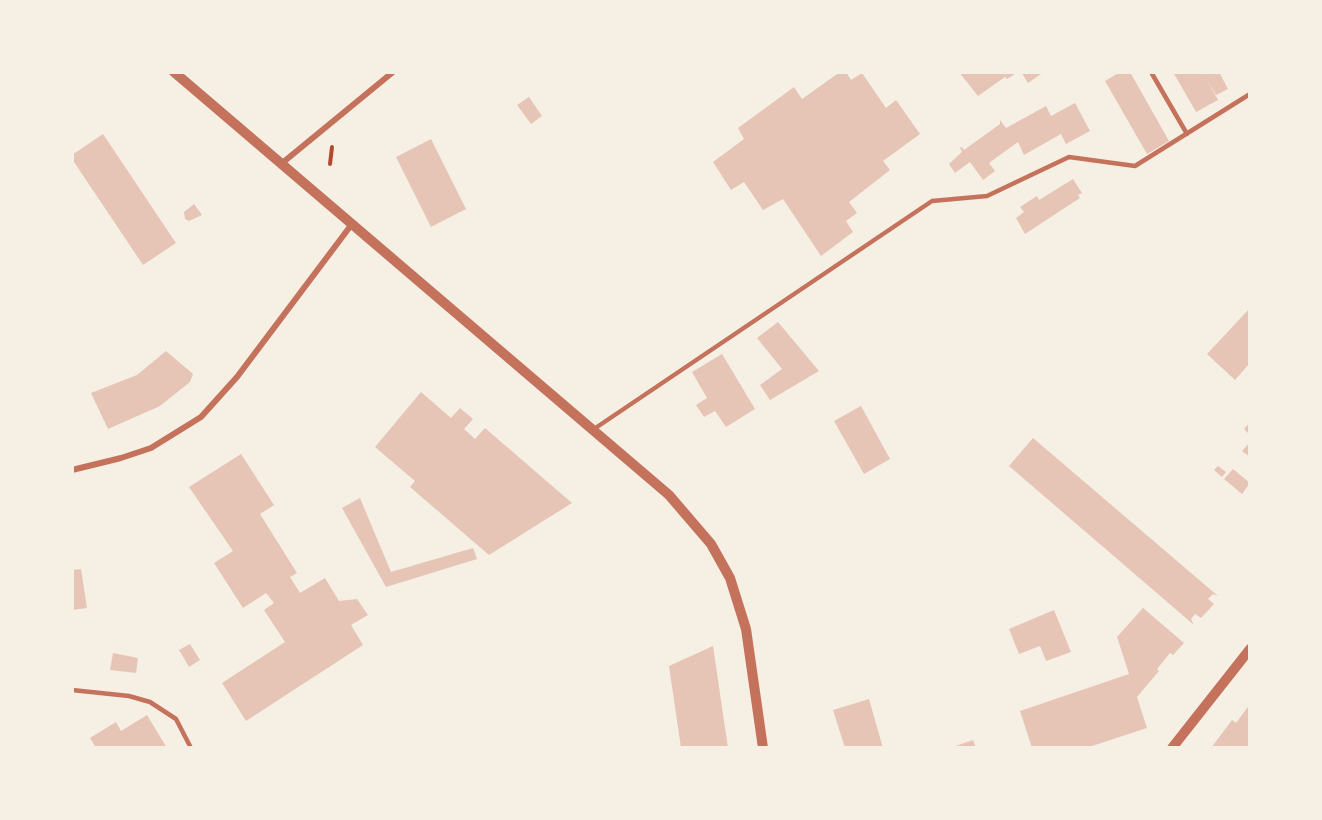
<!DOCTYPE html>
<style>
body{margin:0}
#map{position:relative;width:1322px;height:820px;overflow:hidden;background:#f6efe4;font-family:Mulish,sans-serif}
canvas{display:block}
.frame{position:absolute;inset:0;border:74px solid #f6efe4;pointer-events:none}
</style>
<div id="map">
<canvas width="1322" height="820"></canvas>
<div class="frame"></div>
</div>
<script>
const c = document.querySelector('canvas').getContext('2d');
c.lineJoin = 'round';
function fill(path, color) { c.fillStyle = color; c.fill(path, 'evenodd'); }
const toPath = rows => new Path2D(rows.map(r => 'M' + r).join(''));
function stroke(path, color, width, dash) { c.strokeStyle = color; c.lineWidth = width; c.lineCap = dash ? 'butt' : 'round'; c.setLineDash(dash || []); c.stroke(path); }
fill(toPath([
 [840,72,846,72,851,80,862,73,886,108,896,100,920,134,883,161,890,170,849,202,857,213,846,221,853,232,821,256,783,199,763,210,744,182,731,190,713,162,744,139,738,128,794,87,802,99],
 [959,72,1018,72,1007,79,1005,77,978,96],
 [1021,72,1044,72,1028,83],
 [1120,72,1130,72,1169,141,1147,154,1105,81],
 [1173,72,1219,72,1228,89,1216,95,1206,78,1218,100,1196,112],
 [529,97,542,116,531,124,517,105],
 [1075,103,1090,131,1066,144,1061,134,1024,155,1018,142,989,163,995,171,983,180,970,162,955,173,949,164,962,152,960,148,962,147,964,150,1000,124,1000,120,1006,128,1046,106,1051,116],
 [103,134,176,243,143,265,72,159,72,155],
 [431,139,466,209,431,227,396,157],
 [1073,179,1082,193,1078,195,1080,198,1025,234,1016,218,1024,212,1020,207,1037,196,1039,200],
 [194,204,202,215,189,221,185,219,184,212],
 [1250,308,1250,363,1235,380,1207,354],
 [778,322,819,371,770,400,760,385,782,369,757,338],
 [166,351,193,374,190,382,160,406,108,429,91,393,137,375],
 [722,354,755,409,726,427,715,411,704,417,696,405,707,398,692,372],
 [421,392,451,418,460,408,473,419,464,429,475,439,485,428,572,503,489,555,410,487,415,481,375,447],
 [861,406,890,459,864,474,834,421],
 [1250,422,1250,435,1244,429],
 [1033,438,1218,596,1213,594,1208,599,1214,604,1201,618,1195,614,1191,619,1194,625,1009,466],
 [1250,442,1250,457,1242,451],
 [241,454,274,505,260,514,297,573,290,577,300,593,325,578,339,601,357,599,368,615,351,625,363,645,246,721,222,683,285,642,264,610,274,603,266,593,243,608,214,563,233,551,189,487],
 [1218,466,1226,472,1222,477,1214,470],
 [1233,469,1250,483,1242,494,1224,479],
 [360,498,391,572,473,548,477,559,386,587,342,508],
 [81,569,87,608,72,610,72,570],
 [1143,608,1184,643,1173,655,1170,653,1157,669,1159,671,1137,697,1147,728,1086,748,1032,748,1020,711,1129,674,1117,637],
 [1054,610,1071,652,1046,661,1040,646,1019,654,1009,629],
 [190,644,200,660,189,667,179,650],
 [713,646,728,748,681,748,669,666],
 [113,653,138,658,136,673,110,670],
 [869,699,883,748,845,748,833,710],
 [1250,704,1250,748,1211,748,1232,720,1236,723],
 [147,715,167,748,96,748,90,738,116,722,121,731],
 [973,740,976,748,950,748]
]), '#e6c5b7');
stroke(toPath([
 [330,164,332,147]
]), '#b5482f', 4);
stroke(toPath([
 [1151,72,1187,134],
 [594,429,932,201,987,196,1069,157,1135,166,1250,94],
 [72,690,129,696,150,702,176,719,191,748]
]), '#c5725c', 4.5);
stroke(toPath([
 [281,164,393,72],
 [72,470,121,458,151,448,201,417,237,377,352,224]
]), '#c5725c', 6);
stroke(toPath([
 [174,72,669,495,711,544,730,578,746,629,763,748],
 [1172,748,1250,649]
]), '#c5725c', 10);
</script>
